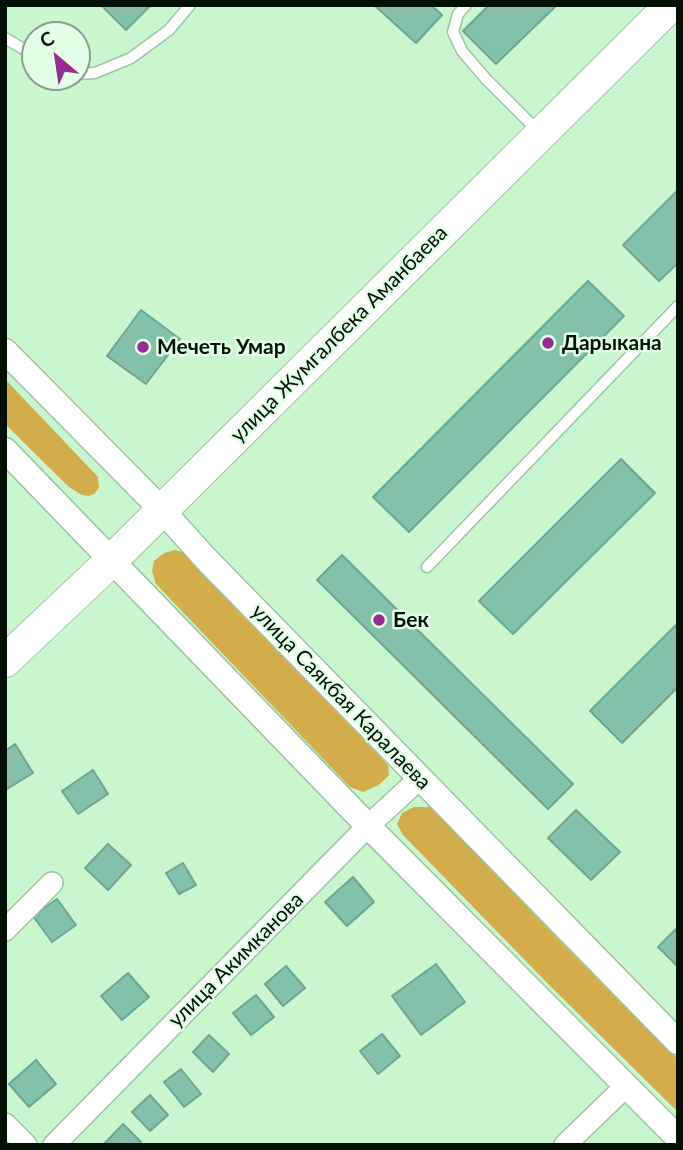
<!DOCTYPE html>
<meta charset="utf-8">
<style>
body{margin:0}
#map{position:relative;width:683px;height:1150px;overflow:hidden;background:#c9f6ce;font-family:Lato,sans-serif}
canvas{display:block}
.frame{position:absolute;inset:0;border:7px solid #021004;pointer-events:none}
.north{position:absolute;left:21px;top:21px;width:70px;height:70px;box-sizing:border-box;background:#e3fee6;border:2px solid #899f8c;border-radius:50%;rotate:331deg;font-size:19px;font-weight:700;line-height:28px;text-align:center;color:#021004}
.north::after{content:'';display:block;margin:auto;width:24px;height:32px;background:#932d92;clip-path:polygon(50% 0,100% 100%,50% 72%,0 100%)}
</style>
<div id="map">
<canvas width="683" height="1150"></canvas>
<div class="frame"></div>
<div class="north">С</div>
</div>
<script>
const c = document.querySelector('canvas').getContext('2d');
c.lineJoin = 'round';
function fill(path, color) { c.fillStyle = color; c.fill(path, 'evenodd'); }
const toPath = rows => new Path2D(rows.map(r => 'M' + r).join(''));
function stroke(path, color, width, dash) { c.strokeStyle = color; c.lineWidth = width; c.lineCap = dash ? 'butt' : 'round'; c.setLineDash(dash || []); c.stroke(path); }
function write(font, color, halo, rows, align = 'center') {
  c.font = font + ' Lato,sans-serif'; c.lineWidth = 5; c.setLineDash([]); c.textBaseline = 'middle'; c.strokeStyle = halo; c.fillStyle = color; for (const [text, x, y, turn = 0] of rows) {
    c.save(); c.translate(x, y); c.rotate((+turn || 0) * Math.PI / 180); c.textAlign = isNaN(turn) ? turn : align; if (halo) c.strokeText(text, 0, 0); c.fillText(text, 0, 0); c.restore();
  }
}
fill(toPath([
 [5,379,98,477,99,488,94,494,89,496,82,495,69,487,5,424],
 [175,550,187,553,388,765,389,775,379,785,363,792,350,787,156,584,152,571,154,561,164,553],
 [414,807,431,807,561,942,678,1059,678,1112,549,985,403,835,397,824,402,813]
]), '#d2ad4c');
const building = toPath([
 [101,5,151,5,126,30,101,5],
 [374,5,431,5,442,15,416,43,374,5],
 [489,5,557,5,496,64,463,31,489,5],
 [678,190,678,263,659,281,623,245,678,190],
 [588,281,624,316,409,532,373,497,588,281],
 [141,310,180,339,146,384,107,356,141,310],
 [621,459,655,493,513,634,479,601,621,459],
 [342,555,573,784,548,809,317,580,342,555],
 [678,623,678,687,622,743,590,711,678,623],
 [15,744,33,773,7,789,5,786,5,751,15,744],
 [93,770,108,794,78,814,62,791,93,770],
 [576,810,620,852,591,880,548,838,576,810],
 [108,844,131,865,108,890,85,868,108,844],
 [183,863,196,885,179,894,166,873,183,863],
 [353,877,374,902,347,926,325,902,353,877],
 [57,899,76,925,52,942,33,916,57,899],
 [678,927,678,967,658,947,678,927],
 [436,964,465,1002,421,1035,392,996,436,964],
 [286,966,305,988,283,1006,265,984,286,966],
 [128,973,149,997,122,1020,101,996,128,973],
 [256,995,274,1017,251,1035,233,1013,256,995],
 [382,1034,400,1056,378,1074,360,1051,382,1034],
 [209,1035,229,1054,213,1072,193,1052,209,1035],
 [36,1060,56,1084,29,1107,9,1084,36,1060],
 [181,1069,201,1094,184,1107,164,1082,181,1069],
 [150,1095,168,1115,150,1131,132,1112,150,1095],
 [123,1124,141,1142,138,1145,103,1145,123,1124]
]);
fill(building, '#85c1aa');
stroke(building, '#6ca891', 2);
const service = toPath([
 [466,5,458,14,453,32,462,51,486,79,539,132],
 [5,38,35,56],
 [77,74,95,73,131,58,169,30,190,5],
 [427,567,678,306]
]);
const minor = toPath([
 [5,930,52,883],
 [5,1124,26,1145],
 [54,1145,368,826,420,778],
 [565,1145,626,1086]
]);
const tertiary = toPath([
 [5,351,162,510,206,559,678,1042],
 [5,450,368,826,678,1138]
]);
const primary = toPath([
 [5,661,112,560,671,5]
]);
stroke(service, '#9ac6a0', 13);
stroke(minor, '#9ac6a0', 24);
stroke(tertiary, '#9ac6a0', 27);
stroke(primary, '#9ac6a0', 34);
stroke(service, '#fff', 10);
stroke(minor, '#fff', 21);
stroke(tertiary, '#fff', 24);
stroke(primary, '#fff', 32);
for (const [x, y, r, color] of [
 [548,343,7,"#932d92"],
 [143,347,7,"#932d92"],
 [379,620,7,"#932d92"]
]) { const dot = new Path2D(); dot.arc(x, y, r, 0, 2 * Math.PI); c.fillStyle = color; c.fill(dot); stroke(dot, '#e3fee6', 2.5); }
write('21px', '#021004', '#e3fee6', [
 ["улица Жумгалбека Аманбаева",339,334,-45],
 ["улица Саякбая Каралаева",341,697,46],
 ["улица Акимканова",236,960,-45]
]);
write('bold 21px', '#021004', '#e3fee6', [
 ["Дарыкана",562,343],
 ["Мечеть Умар",157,347],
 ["Бек",393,620]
], 'left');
</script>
